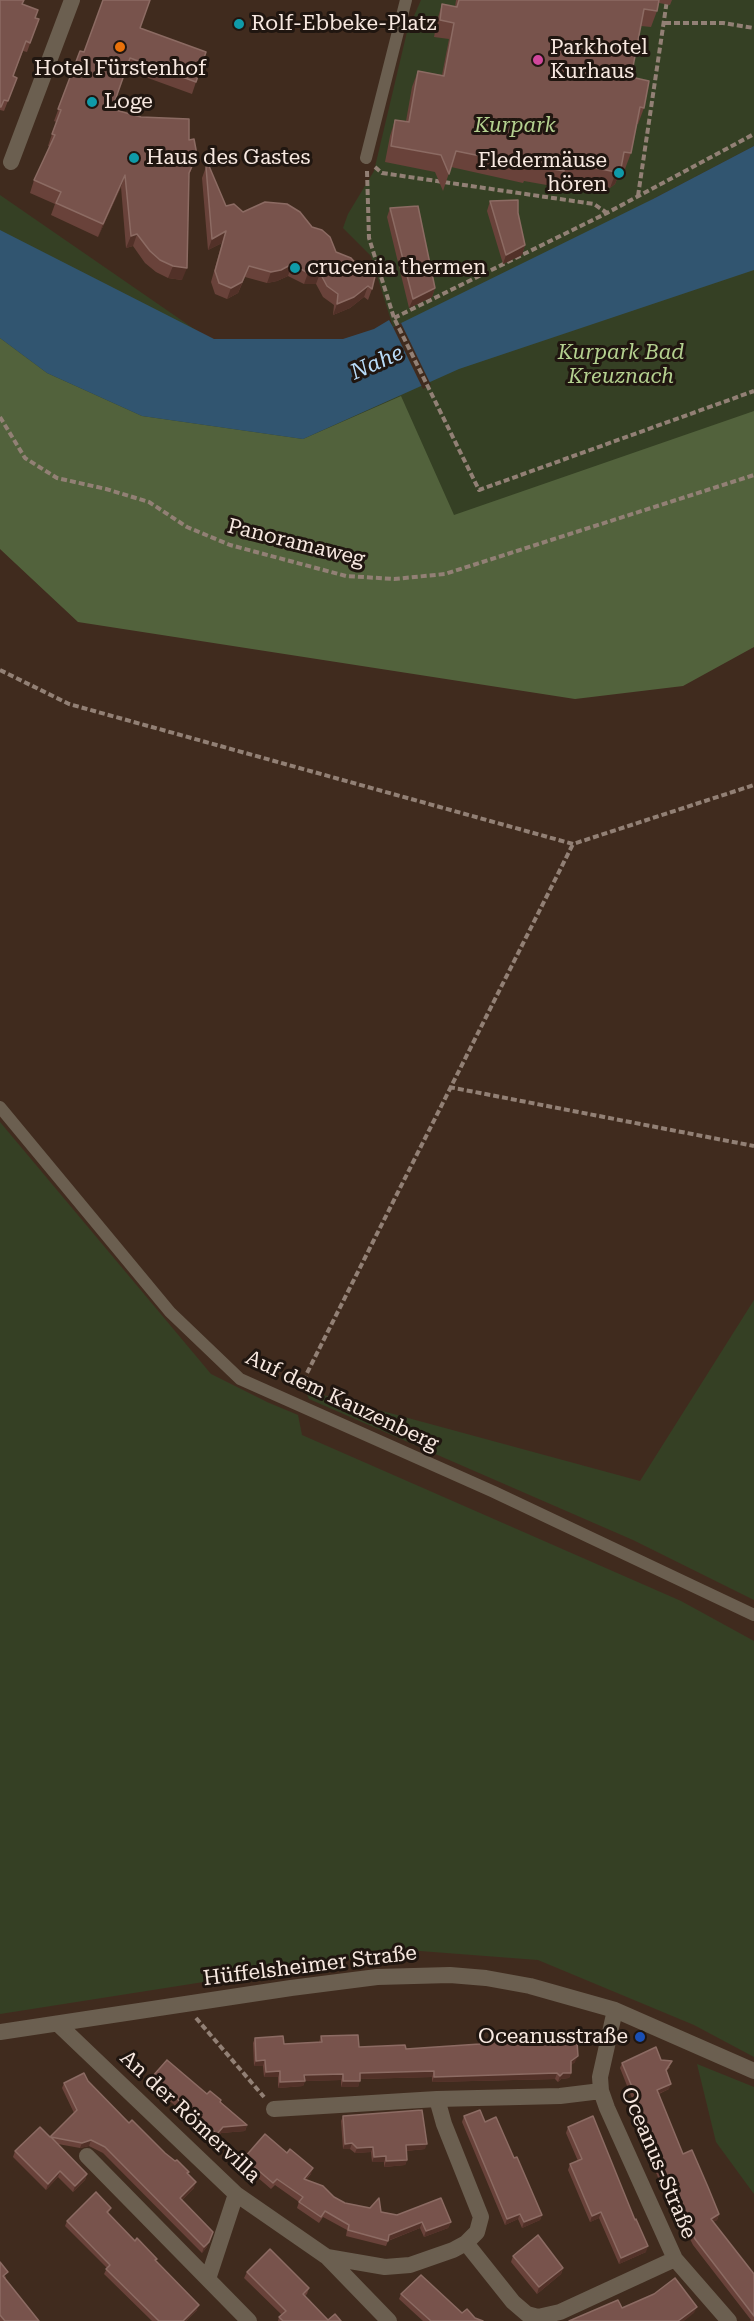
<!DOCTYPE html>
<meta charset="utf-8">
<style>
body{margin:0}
canvas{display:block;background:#402b1e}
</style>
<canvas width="754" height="2321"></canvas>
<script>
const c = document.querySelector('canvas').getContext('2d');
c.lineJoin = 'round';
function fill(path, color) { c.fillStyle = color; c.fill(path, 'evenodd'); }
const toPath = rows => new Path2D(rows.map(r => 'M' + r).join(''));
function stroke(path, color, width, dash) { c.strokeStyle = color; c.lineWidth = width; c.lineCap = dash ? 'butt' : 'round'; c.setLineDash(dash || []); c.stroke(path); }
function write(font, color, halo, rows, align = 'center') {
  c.font = font + ' "Roboto Serif",serif'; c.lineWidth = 6; c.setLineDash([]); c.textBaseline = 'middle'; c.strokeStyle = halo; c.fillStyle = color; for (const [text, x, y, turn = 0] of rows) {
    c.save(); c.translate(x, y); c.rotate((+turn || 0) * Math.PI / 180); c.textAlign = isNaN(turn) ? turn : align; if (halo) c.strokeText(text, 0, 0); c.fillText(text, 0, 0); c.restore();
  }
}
fill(toPath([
 [421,0,754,0,754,146,653,199,617,221,754,148,754,461,491,545,0,400,0,195,213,342,332,347,393,327,371,256,343,228,348,214,374,171,407,32],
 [0,1122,211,1374,267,1402,298,1415,302,1435,681,1601,754,1641,754,2057,694,2025,538,1960,407,1950,0,2014],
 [754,1300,754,1600,633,1540,309,1399,305,1390,640,1481],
 [697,2064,754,2087,754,2194,716,2142]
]), '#354024');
fill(toPath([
 [0,338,47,373,142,416,303,439,401,396,454,515,754,411,754,647,683,686,575,699,78,622,0,549]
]), '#52623c');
fill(toPath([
 [754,146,754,270,459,369,303,439,142,416,47,373,0,338,0,230,214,339,343,339,374,329,389,320,393,327,653,199]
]), '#315570');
fill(toPath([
 [401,323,431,385,423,389,393,327]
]), '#402b1e');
stroke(toPath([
 [665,23,723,23,754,28],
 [375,167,382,173,594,204,607,213],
 [367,171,369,238,394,318,479,490,754,391],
 [638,196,667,0],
 [394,318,607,213,754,134],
 [0,417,25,458,57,478,106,489,149,502,187,527,230,545,346,576,394,579,445,574,754,475],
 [0,670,69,704,573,844,754,785],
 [449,1087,754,1146],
 [299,1389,573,844],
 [196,2018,264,2097]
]), '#928075', 4, [6, 3]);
stroke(toPath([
 [366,158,406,0],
 [0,1107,170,1312,240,1379,494,1492,754,1615]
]), '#6b5f50', 12);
stroke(toPath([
 [11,162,72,0],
 [615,2010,600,2077,601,2091,607,2108,675,2259,729,2321],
 [58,2024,236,2194,327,2257,389,2321],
 [0,2032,291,1988,377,1977,450,1975,486,1978,530,1986,615,2010,754,2071],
 [274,2109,437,2099,560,2096,601,2091],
 [87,2156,249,2321],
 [466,2243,513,2302,527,2314,538,2317,560,2312,675,2259],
 [327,2257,385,2267,410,2265,453,2250,466,2243,477,2232,481,2217,444,2124,437,2099],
 [208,2279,236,2194]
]), '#6b5f50', 16);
fill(toPath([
 [0,0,22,5,35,18,39,19,27,52,23,51,13,76,17,78,4,111,0,110],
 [456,0,672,0,670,5,659,3,657,11,651,27,641,26,631,77,644,108,638,124,637,124,631,153,625,169,621,169,615,184,610,188,560,179,558,187,524,181,523,183,451,167,443,191,435,172,385,162,390,136,395,120,406,121,412,87,418,71,442,75,449,39,434,37,437,21,442,4,455,7],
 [140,28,196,82,192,94,126,70,112,109,189,140,197,155,189,175,182,280,168,278,156,272,145,263,133,246,126,248,121,187,98,237,51,215,55,204,30,193,34,180,50,147,48,146,56,122,54,121,80,51,84,52],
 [206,167,226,206,243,212,312,227,372,289,368,300,364,297,350,308,333,315,334,305,323,297,316,284,304,284,288,276,277,281,267,283,245,277,238,293,227,299,215,294,211,282,222,243,208,250,202,178],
 [490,201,518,213,525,245,522,255,503,264,487,211],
 [390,208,435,288,432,297,409,308,387,217],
 [517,2032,572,2037,575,2062,571,2065,571,2073,569,2078,561,2079,558,2082,555,2079,432,2082,432,2077,360,2079,358,2087,341,2087,341,2080,305,2081,303,2086,278,2088,278,2077,264,2077,263,2066,254,2066,253,2043,255,2038,284,2044,319,2042,321,2036,359,2047,406,2049,479,2044,480,2040,515,2039],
 [661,2060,670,2067,666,2072,669,2089,659,2094,683,2154,719,2214,717,2220,713,2222,754,2274,754,2321,750,2321,751,2320,693,2245,687,2233,682,2235,635,2122,637,2117,639,2116,620,2068,622,2063],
 [152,2077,207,2094,221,2102,247,2125,245,2131,221,2133,215,2140,150,2084],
 [88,2081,129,2123,165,2153,188,2174,194,2188,182,2200,207,2247,202,2253,103,2153,89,2146,80,2148,58,2144,87,2174,85,2180,73,2192,58,2177,46,2190,13,2157,15,2151,50,2137,74,2113,62,2088,64,2083],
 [343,2116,425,2149,406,2151,407,2160,405,2165,384,2167,384,2162,372,2162,371,2152,355,2153,350,2149,343,2149,341,2121],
 [464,2116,485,2122,514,2158,542,2215,540,2220,522,2228,518,2219,505,2225,462,2122],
 [568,2127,646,2252,619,2264,599,2218,590,2222,568,2170,570,2164,578,2161,566,2133],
 [244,2158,311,2174,306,2180,345,2203,397,2215,451,2222,448,2228,424,2237,420,2228,388,2241,386,2246,346,2236,347,2230,323,2217,319,2223,297,2208,299,2202,275,2185,271,2189,242,2164],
 [111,2208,108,2214,156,2262,197,2310,186,2321,152,2321,104,2274,107,2268,65,2226,67,2221],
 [513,2256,563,2268,561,2274,537,2294,511,2262],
 [0,2262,6,2278,5,2278,39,2321,0,2321],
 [247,2272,309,2288,307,2294,305,2296,328,2320,341,2321,278,2321,279,2317,282,2315,244,2278],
 [401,2294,462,2313,483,2321,423,2321,399,2299]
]), '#69423a');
fill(toPath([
 [621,168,615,184,610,188,616,172],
 [125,175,121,187,98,237,103,224],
 [226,231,222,243,208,250,212,239],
 [137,234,133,246,126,248,131,236],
 [525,245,522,255,503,264,506,255],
 [292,264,288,276,277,281,267,283,271,272],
 [173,266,187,268,182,280,168,278],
 [249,266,238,293,227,299,231,288],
 [308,273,320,273,316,284,304,284],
 [368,286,364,297,350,308,333,315,337,304],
 [435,288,432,297,409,308,413,299],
 [578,2056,575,2062,569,2067,571,2061],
 [265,2060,263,2066,254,2066,256,2061],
 [280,2071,278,2077,264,2077,266,2072],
 [434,2071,432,2077,358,2079,360,2073],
 [557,2073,555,2079,432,2082,434,2077],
 [563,2073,571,2073,569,2078,561,2079,558,2082,560,2076],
 [343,2074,341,2080,305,2081,303,2086,278,2088,280,2082,304,2075],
 [343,2081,360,2081,358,2087,341,2087],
 [671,2084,669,2089,655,2095,657,2090],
 [247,2125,245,2131,221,2133,215,2140,217,2134,223,2127],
 [91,2140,89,2146,80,2148,82,2143],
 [352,2143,350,2149,343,2149,345,2144],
 [427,2144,425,2149,404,2151,406,2145],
 [373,2147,371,2152,355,2153,357,2148],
 [386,2156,384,2162,372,2162,374,2157],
 [407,2160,405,2165,384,2167,386,2161],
 [313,2168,311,2174,302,2184,304,2179],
 [60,2171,58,2177,46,2190,48,2184],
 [87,2174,85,2180,73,2192,75,2186],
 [196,2182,194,2188,178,2204,180,2198],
 [601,2212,599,2218,590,2222,592,2216],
 [520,2214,518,2219,505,2225,507,2219],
 [719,2214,717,2220,709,2224,711,2219],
 [542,2215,540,2220,522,2228,524,2222],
 [422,2222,420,2228,387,2241,389,2235],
 [451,2222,448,2228,424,2237,426,2231],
 [689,2227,687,2233,682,2235,684,2229],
 [209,2242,207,2247,202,2253,204,2247],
 [648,2246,646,2252,619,2264,621,2258],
 [563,2268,561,2274,537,2294,539,2287],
 [199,2305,197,2310,186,2321,183,2321],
 [697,2307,694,2313,684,2321,678,2321]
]), '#523128');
const building = toPath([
 [0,0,24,0,22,4,38,10,35,18,39,19,30,43,26,41,13,76,17,78,8,101,4,100,1,107,0,107,0,0],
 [103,0,150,0,140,28,206,52,196,82,130,58,112,109,141,117,189,119,189,140,194,139,197,155,189,173,187,268,173,266,160,260,150,251,137,234,131,236,125,175,103,224,56,203,61,192,34,180,55,135,52,134,61,110,58,109,80,51,84,52,103,0],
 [459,0,659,0,657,11,644,9,631,77,649,81,644,108,640,107,631,153,624,152,621,168,616,172,565,162,564,171,530,165,529,166,456,151,449,174,441,155,391,146,395,120,409,122,418,71,444,76,454,23,440,20,442,4,457,7,459,0],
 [209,166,226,206,234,204,243,212,265,202,287,204,300,212,312,227,322,230,330,237,336,252,351,258,359,267,374,262,376,272,372,289,368,286,354,297,337,304,338,294,327,286,320,273,308,273,292,264,281,270,271,272,249,266,242,282,231,288,219,283,215,271,226,231,212,239,206,167,209,166],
 [518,200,518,213,525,245,506,255,490,201,518,200],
 [418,206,435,288,413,299,390,208,418,206],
 [571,2031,572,2037,577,2042,578,2056,571,2061,571,2073,563,2073,560,2076,557,2073,434,2077,434,2071,360,2073,360,2081,343,2081,343,2074,304,2075,305,2081,280,2082,280,2071,266,2072,265,2060,256,2061,255,2038,283,2036,284,2044,322,2042,321,2036,358,2035,359,2047,405,2045,406,2049,480,2044,480,2040,518,2039,517,2032,571,2031],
 [656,2047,661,2060,672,2061,666,2070,671,2084,657,2090,683,2154,692,2150,708,2187,719,2214,711,2219,754,2274,754,2316,695,2239,689,2227,684,2229,637,2117,642,2115,640,2106,622,2063,656,2047],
 [167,2060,207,2094,210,2091,221,2100,220,2102,247,2125,223,2127,217,2134,152,2077,167,2060],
 [84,2073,88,2081,129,2123,132,2120,165,2153,175,2161,177,2160,189,2172,187,2173,196,2182,180,2198,213,2232,209,2242,204,2247,105,2147,91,2140,82,2143,51,2137,87,2174,75,2186,60,2171,48,2184,15,2151,40,2127,50,2137,77,2110,64,2083,84,2073],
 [422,2110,427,2144,406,2145,407,2160,386,2161,386,2156,374,2157,373,2147,357,2148,352,2143,345,2144,343,2116,422,2110],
 [480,2110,485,2122,496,2117,514,2158,517,2157,542,2215,524,2222,520,2214,507,2219,464,2116,480,2110],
 [593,2116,635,2220,636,2219,648,2246,621,2258,601,2212,592,2216,570,2164,582,2159,568,2127,593,2116],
 [265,2134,287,2153,290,2149,313,2168,304,2179,323,2186,334,2197,345,2203,370,2208,379,2198,381,2212,397,2215,441,2198,451,2222,426,2231,422,2222,389,2235,388,2241,348,2230,349,2225,325,2211,321,2217,299,2202,303,2197,277,2179,273,2183,244,2158,265,2134],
 [96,2192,111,2208,107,2212,135,2241,137,2238,157,2259,155,2260,199,2305,183,2321,159,2321,106,2269,110,2265,67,2221,96,2192],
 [538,2235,563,2268,539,2287,513,2256,538,2235],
 [270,2249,309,2288,303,2294,328,2320,335,2314,341,2321,283,2321,279,2317,286,2311,247,2272,270,2249],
 [0,2262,8,2272,3,2276,39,2321,5,2321,0,2315,0,2262],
 [421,2275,462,2313,467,2309,475,2318,483,2321,431,2321,401,2294,421,2275],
 [675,2278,697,2307,678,2321,569,2321,618,2300,622,2308,654,2294,675,2278]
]);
fill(building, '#78534c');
stroke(building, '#8c6b63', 1.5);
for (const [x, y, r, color] of [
 [239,24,6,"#0f9aa8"],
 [120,47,6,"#e8710a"],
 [538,60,6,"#d1479c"],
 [92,102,6,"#0f9aa8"],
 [134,158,6,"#0f9aa8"],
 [619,173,6,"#0f9aa8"],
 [295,268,6,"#0f9aa8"],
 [640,2037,6,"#1a4fb4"]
]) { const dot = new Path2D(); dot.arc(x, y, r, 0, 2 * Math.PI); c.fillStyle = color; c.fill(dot); stroke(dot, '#201610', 2); }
write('21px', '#f7e8e0', '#201610', [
 ["Rolf-Ebbeke-Platz",251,24],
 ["Parkhotel",550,48],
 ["Kurhaus",550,72],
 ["Hotel Fürstenhof",120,69,"center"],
 ["Loge",104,102],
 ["Haus des Gastes",146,158],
 ["Fledermäuse",607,161,"right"],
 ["hören",607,185,"right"],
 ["crucenia thermen",307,268],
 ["Oceanusstraße",628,2037,"right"]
], 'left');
write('italic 21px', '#b4d08f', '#201610', [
 ["Kurpark",515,126],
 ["Kurpark Bad",621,353],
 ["Kreuznach",621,377]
]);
write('21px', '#f7e8e0', '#201610', [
 ["Panoramaweg",296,543,14],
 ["Auf dem Kauzenberg",342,1401,25],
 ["Hüffelsheimer Straße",310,1966,-7],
 ["An der Römervilla",190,2117,43],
 ["Oceanus-Straße",658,2163,67]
]);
write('italic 22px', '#b9dcf9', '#201610', [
 ["Nahe",377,363,-24]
]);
</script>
